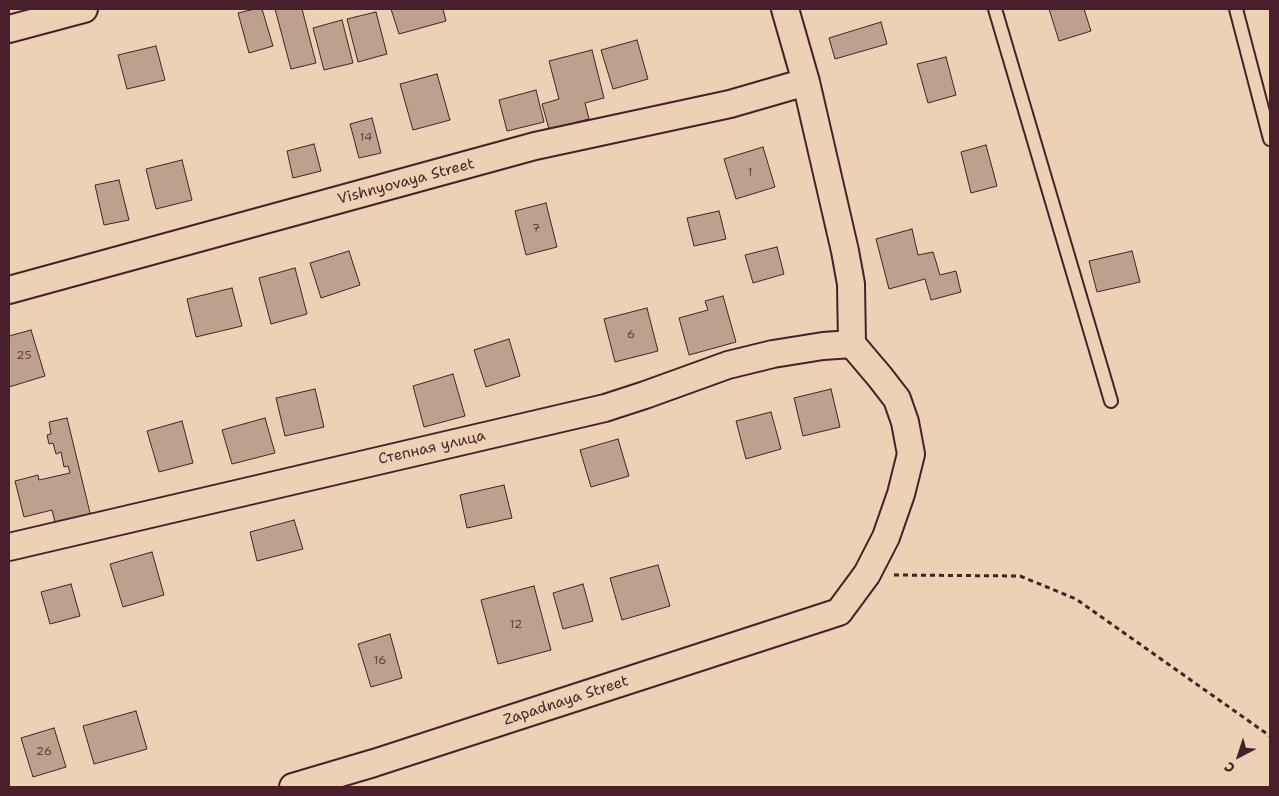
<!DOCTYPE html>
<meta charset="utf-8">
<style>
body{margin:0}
#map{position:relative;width:1279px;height:796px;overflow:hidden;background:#edd1b4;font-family:"Shantell Sans",sans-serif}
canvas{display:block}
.frame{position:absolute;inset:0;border:10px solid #4a1f2b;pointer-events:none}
.north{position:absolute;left:1214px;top:731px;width:50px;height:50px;-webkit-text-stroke:4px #edd1b4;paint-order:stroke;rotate:220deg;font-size:14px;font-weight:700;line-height:20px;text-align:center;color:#4a1f2b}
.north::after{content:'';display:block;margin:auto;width:18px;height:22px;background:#4a1f2b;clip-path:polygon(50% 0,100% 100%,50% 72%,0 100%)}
</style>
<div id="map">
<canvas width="1279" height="796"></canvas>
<div class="frame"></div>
<div class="north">С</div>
</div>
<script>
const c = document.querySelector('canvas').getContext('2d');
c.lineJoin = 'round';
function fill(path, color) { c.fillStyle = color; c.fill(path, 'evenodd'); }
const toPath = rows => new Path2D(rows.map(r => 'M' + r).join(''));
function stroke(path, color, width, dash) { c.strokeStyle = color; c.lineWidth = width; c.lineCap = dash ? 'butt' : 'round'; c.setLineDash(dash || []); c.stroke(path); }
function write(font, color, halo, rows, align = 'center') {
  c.font = font + ' "Shantell Sans",sans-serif'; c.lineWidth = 4; c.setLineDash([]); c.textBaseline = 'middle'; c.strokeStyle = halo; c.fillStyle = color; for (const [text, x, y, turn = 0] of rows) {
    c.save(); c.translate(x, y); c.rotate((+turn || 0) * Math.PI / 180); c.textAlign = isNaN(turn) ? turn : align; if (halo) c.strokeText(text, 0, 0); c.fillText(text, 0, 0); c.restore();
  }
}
const building = toPath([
 [255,9,262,9,273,46,249,53,238,13,255,9],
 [275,9,302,9,316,63,291,69,275,9],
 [391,9,443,9,446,21,399,34,391,9],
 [1049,9,1084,9,1091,31,1059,41,1049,9],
 [376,12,387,54,358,62,347,19,376,12],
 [342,20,353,63,324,70,313,28,342,20],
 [881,22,887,44,835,59,829,38,881,22],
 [637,40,648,79,613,89,601,50,637,40],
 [156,46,165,80,127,89,118,55,156,46],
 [592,50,604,98,585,103,589,119,549,129,542,104,559,99,549,61,592,50],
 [946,57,956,95,928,103,917,64,946,57],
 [437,74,450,120,413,130,400,84,437,74],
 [536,90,544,122,507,131,499,100,536,90],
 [372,118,381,153,359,158,350,124,372,118],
 [314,144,321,171,293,178,287,151,314,144],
 [986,145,997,186,971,193,961,152,986,145],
 [763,147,775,187,736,199,724,159,763,147],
 [182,160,192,200,156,209,146,169,182,160],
 [119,180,129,220,104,225,95,185,119,180],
 [546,203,557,247,526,255,515,211,546,203],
 [719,211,726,239,694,246,687,218,719,211],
 [912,229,918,255,933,252,940,275,956,271,961,292,931,300,925,279,889,289,876,239,912,229],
 [777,247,784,274,753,283,745,255,777,247],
 [349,251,360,285,321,298,310,263,349,251],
 [1132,251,1140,282,1097,292,1089,261,1132,251],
 [295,268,307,314,271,324,259,278,295,268],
 [232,288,242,326,196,337,187,299,232,288],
 [723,296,736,342,689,355,679,318,708,310,705,301,723,296],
 [647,308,658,351,615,362,604,319,647,308],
 [31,330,45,376,9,387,9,336,31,330],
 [509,339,520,376,486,387,474,350,509,339],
 [453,374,465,416,424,427,413,386,453,374],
 [315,389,324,427,285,436,276,398,315,389],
 [831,389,840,427,803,436,794,398,831,389],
 [771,412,781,449,746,459,736,421,771,412],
 [67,418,91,517,56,526,52,510,24,517,15,481,38,475,39,480,70,473,68,466,64,467,61,452,56,454,53,443,49,444,47,435,51,434,49,422,67,418],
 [265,418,275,453,232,464,222,430,265,418],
 [182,421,193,463,159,472,147,431,182,421],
 [618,439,629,476,591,487,580,450,618,439],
 [504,485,512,518,467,528,460,495,504,485],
 [294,520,303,549,257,561,250,532,294,520],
 [152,552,164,595,123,607,110,564,152,552],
 [658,565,670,606,622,620,610,578,658,565],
 [71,584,80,616,50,624,41,592,71,584],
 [583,584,593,621,563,629,553,593,583,584],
 [534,586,551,650,498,664,481,600,534,586],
 [390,634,402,678,371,687,358,644,390,634],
 [136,711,147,749,94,764,83,726,136,711],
 [54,728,66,767,33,777,21,738,54,728]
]);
fill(building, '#bf9f8e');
stroke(building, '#4a1f2b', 1);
const lane = toPath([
 [995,9,1111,401],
 [1236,9,1270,139]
]);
const street = toPath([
 [9,29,84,9],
 [9,290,535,146,730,104,806,82],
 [9,547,605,408,645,395,728,365,773,354,823,346,852,344],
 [293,787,374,763,839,612,867,574,886,537,901,494,911,454,905,422,897,399,880,377,852,344,851,284,845,251,806,82,785,9]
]);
stroke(lane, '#4a1f2b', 16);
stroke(street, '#4a1f2b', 30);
stroke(toPath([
 [894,575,1020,576,1076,599,1270,736]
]), '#4a1f2b', 3, [5, 4]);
stroke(lane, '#edd1b4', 12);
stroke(street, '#edd1b4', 26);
write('12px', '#673f44', null, [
 ["14",366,138],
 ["1",750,173],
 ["7",536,229],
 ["6",631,335],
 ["25",24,356],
 ["12",516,625],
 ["16",380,661],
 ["26",44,752]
]);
write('15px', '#4a1f2b', '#edd1b4', [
 ["Vishnyovaya Street",406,182,-15],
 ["Степная улица",432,448,-13],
 ["Zapadnaya Street",566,701,-18]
]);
</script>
